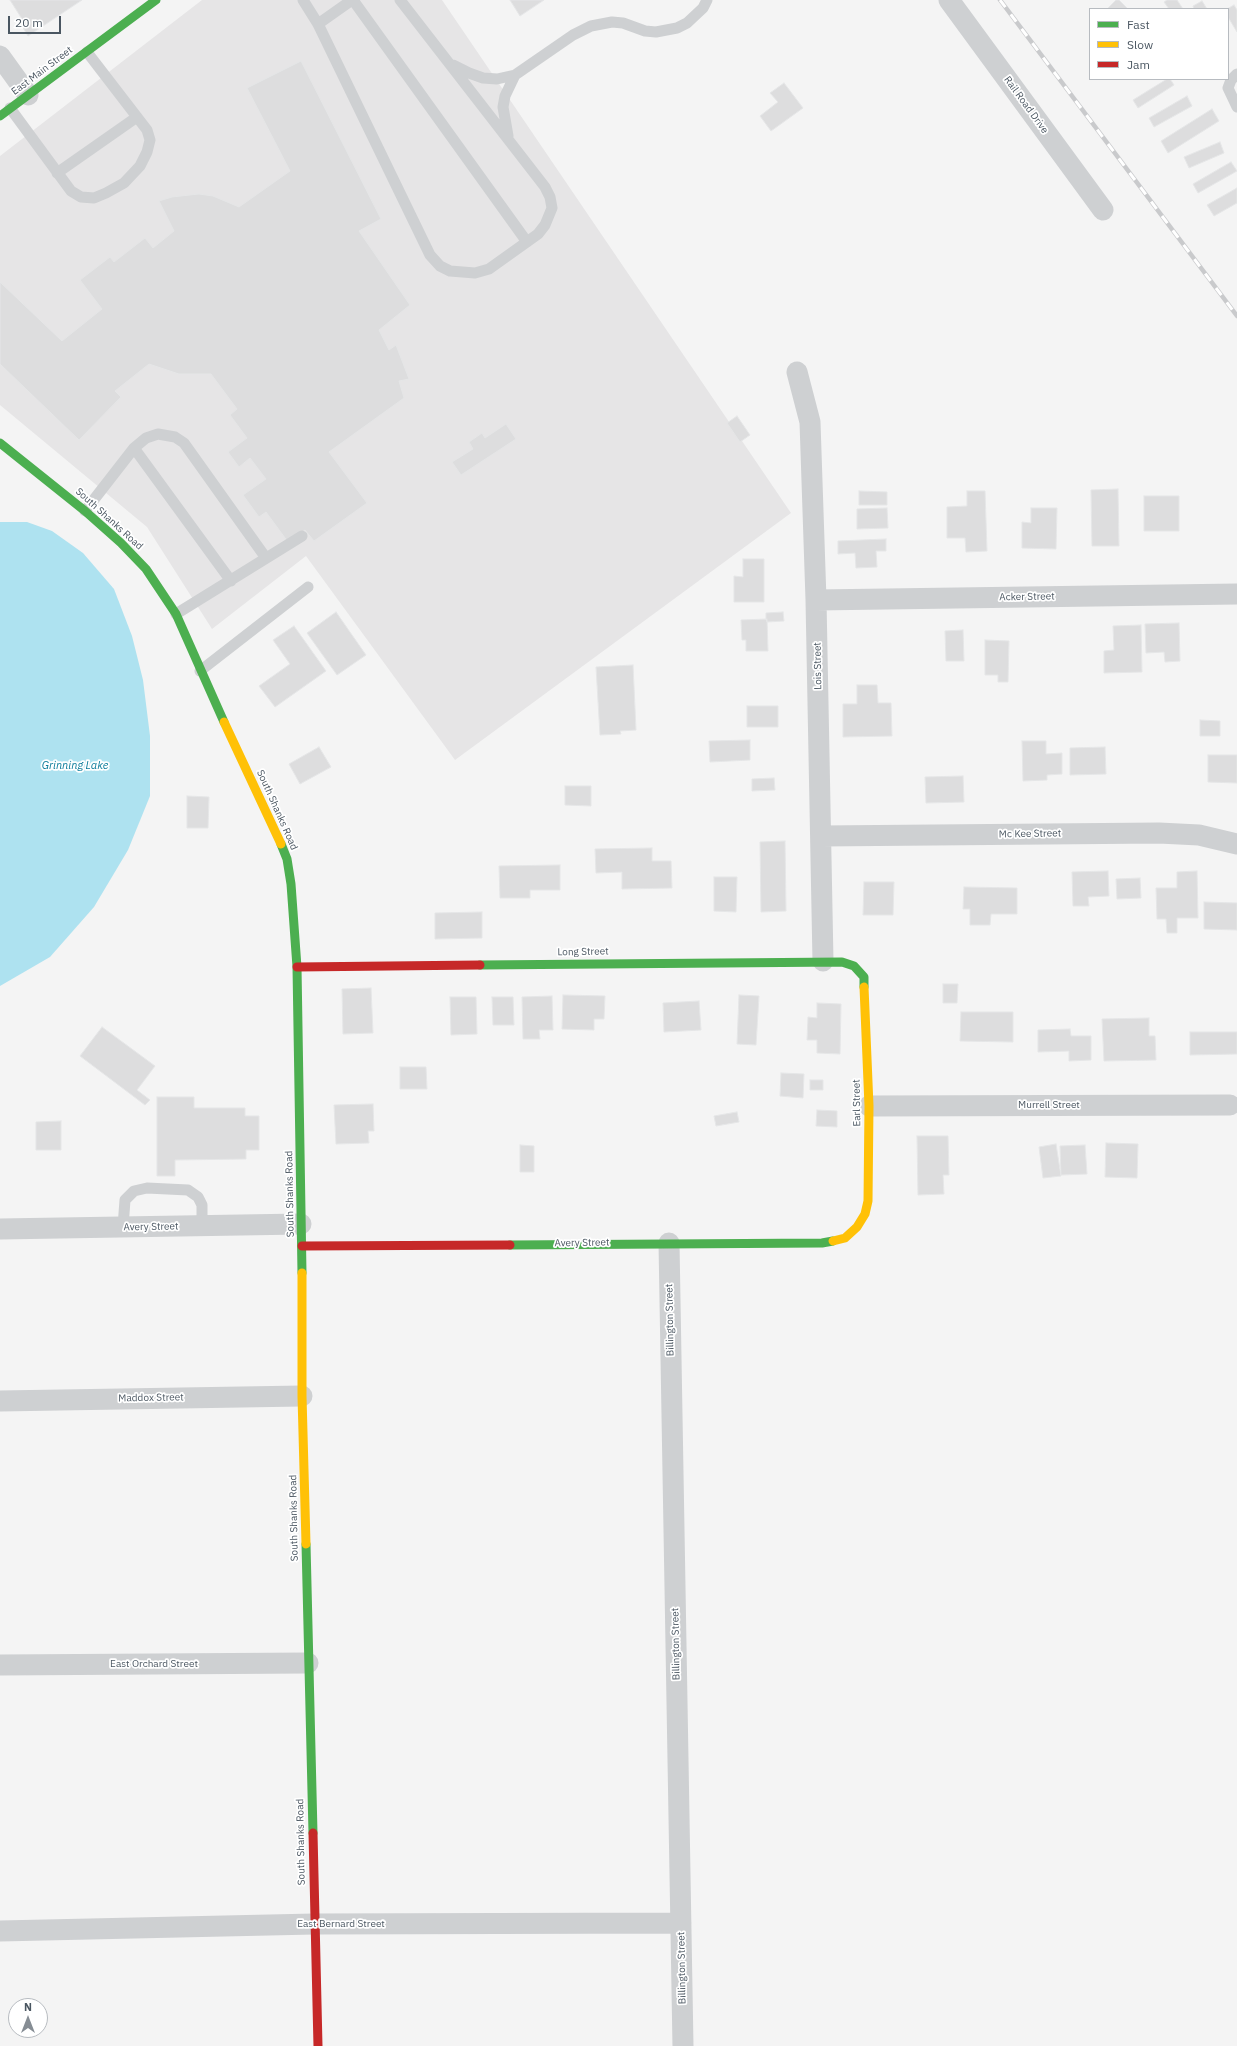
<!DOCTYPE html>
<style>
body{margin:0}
#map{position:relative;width:1237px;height:2046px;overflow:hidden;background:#f4f4f4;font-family:"IBM Plex Sans",sans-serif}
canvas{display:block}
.legend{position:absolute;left:1089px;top:8px;width:140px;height:72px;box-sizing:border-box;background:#fff;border:1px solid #b7bbc0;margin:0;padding:5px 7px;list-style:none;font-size:12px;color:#4a5661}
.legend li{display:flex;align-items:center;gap:8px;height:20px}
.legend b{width:20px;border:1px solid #b7bbc0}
.north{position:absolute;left:8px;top:1998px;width:40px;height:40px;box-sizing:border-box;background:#fff;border:1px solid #b7bbc0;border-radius:50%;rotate:0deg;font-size:11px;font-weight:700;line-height:16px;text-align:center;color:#4a5661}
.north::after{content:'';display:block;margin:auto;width:14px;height:18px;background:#868d94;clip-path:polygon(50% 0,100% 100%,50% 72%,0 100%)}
.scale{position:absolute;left:8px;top:16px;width:53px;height:18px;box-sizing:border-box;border:2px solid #4a5661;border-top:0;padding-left:5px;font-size:12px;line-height:14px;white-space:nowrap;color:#4a5661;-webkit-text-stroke:3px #fff;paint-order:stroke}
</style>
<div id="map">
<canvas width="1237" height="2046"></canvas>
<ul class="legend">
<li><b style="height:5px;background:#4caf50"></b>Fast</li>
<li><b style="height:5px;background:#ffc107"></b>Slow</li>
<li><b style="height:5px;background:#c62828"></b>Jam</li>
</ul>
<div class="north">N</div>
<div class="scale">20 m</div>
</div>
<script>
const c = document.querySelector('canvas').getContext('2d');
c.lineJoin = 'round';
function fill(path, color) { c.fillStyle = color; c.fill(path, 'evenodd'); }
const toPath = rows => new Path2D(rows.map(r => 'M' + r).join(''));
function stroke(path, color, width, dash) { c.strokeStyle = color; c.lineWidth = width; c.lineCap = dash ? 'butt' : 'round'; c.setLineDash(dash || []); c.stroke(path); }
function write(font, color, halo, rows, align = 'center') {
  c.font = font + ' "IBM Plex Sans",sans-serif'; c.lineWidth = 3.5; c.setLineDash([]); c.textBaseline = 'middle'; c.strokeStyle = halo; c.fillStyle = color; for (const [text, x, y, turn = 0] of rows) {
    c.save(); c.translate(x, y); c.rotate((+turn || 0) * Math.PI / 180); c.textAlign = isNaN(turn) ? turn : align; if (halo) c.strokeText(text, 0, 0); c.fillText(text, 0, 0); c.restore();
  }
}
fill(toPath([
 [202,0,442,0,791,513,455,760,306,556,212,629,147,527,0,405,0,156]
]), '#e6e5e6');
fill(toPath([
 [0,522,27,522,52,531,83,553,114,589,132,636,143,680,150,736,150,796,128,850,94,907,50,957,0,986]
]), '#aee2f0');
const building = toPath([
 [10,0,82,0,28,36,19,21,22,19,10,0],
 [510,0,544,0,520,16,510,0],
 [1116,0,1119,0,1128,9,1107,9,1116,0],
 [1167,0,1177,0,1183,9,1169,9,1164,2,1167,0],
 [1202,1,1207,9,1194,9,1193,6,1202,1],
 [1234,5,1237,10,1237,32,1228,17,1227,9,1234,5],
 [301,61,381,219,359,231,410,305,379,330,389,350,396,345,409,379,399,381,404,398,329,452,367,503,314,541,305,530,288,542,266,512,259,517,243,495,266,479,250,458,239,467,228,452,247,438,230,415,237,409,211,374,179,374,149,364,115,391,121,397,79,440,0,364,0,282,62,341,102,309,80,280,110,257,114,262,145,238,153,248,174,231,159,201,172,197,199,194,213,196,239,207,290,171,247,88,301,61],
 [1167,79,1170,79,1174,85,1138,108,1133,100,1167,79],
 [784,83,803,108,771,131,760,116,778,102,770,93,784,83],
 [1187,96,1192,106,1154,127,1149,118,1187,96],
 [1212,109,1219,121,1168,153,1161,141,1212,109],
 [1220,142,1224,153,1189,168,1184,157,1220,142],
 [1231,162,1237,171,1198,193,1193,184,1231,162],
 [1237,188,1237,203,1214,216,1207,205,1237,188],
 [737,416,750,435,740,442,727,423,737,416],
 [506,424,516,439,461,475,452,462,473,449,469,442,482,433,485,438,506,424],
 [1118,489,1119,546,1092,546,1091,490,1118,489],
 [859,491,887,492,887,505,859,505,859,491],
 [967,491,985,491,987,551,966,552,965,538,947,538,947,507,967,506,967,491],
 [1144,496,1179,496,1179,531,1144,531,1144,496],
 [887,508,888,528,857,529,857,509,887,508],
 [1031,508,1057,508,1056,549,1022,548,1022,522,1031,523,1031,508],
 [886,539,886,551,876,551,877,567,856,568,855,553,838,554,838,541,886,539],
 [743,559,764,559,764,602,734,602,734,576,743,577,743,559],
 [336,612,366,655,337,675,307,633,336,612],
 [783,612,784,621,767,622,766,619,766,613,783,612],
 [767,619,768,651,746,651,746,640,742,640,741,620,767,619],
 [1179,623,1180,661,1165,662,1164,652,1146,653,1145,624,1179,623],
 [1141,625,1142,672,1104,673,1104,651,1114,650,1113,626,1141,625],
 [294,626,326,671,275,707,259,686,290,664,273,640,294,626],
 [963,630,964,661,946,661,945,631,963,630],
 [985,640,1009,641,1008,682,998,682,998,675,985,675,985,640],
 [633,665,636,730,620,731,621,734,600,735,596,667,633,665],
 [857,685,877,685,878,703,891,703,892,736,843,737,843,704,857,704,857,685],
 [747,706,778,706,778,727,747,727,747,706],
 [1200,720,1220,721,1220,736,1200,736,1200,720],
 [750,740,750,760,710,762,709,741,750,740],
 [1022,741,1046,741,1046,754,1062,753,1062,774,1047,775,1047,780,1023,781,1022,741],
 [319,747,331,767,300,784,289,764,319,747],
 [1105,747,1106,774,1070,775,1070,748,1105,747],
 [1208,755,1237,755,1237,783,1208,782,1208,755],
 [963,776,964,802,926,803,925,777,963,776],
 [774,778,775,790,752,791,752,779,774,778],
 [565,786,591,786,591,806,565,805,565,786],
 [187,796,209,797,208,828,187,828,187,796],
 [785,841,786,911,761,912,760,842,785,841],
 [652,848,652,861,671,861,672,888,622,889,622,872,596,873,595,849,652,848],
 [560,865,560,890,530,890,530,898,500,898,499,866,560,865],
 [1108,871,1109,896,1088,897,1089,906,1073,906,1072,872,1108,871],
 [1197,871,1198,918,1177,918,1177,933,1167,933,1166,919,1157,919,1156,888,1177,888,1177,872,1197,871],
 [714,877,737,877,736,912,714,911,714,877],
 [1140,878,1141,898,1117,899,1116,879,1140,878],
 [864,882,894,882,893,915,863,915,864,882],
 [964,887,1017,888,1017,914,991,914,990,925,970,925,970,909,963,909,964,887],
 [1204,902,1237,903,1237,930,1204,929,1204,902],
 [482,912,482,938,435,939,435,913,482,912],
 [943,984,958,984,957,1003,943,1003,943,984],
 [371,988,373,1033,343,1034,342,989,371,988],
 [563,995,605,996,604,1019,594,1019,594,1030,562,1029,563,995],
 [739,995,759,996,756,1045,737,1044,739,995],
 [552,996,553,1030,539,1030,540,1039,523,1039,522,997,552,996],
 [450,997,476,997,477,1034,451,1035,450,997],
 [492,997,513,997,514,1025,493,1025,492,997],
 [699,1001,701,1030,664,1032,663,1003,699,1001],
 [817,1003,841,1004,840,1054,817,1053,817,1040,807,1040,808,1017,817,1018,817,1003],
 [961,1012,1013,1012,1013,1042,960,1041,961,1012],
 [1149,1018,1149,1036,1155,1036,1156,1060,1104,1061,1102,1019,1149,1018],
 [102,1027,155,1066,137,1090,150,1100,145,1105,80,1056,102,1027],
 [1070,1029,1071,1036,1091,1036,1091,1060,1069,1061,1069,1051,1038,1052,1038,1030,1070,1029],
 [1190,1032,1237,1032,1237,1054,1190,1055,1190,1032],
 [400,1067,426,1067,427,1089,400,1089,400,1067],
 [781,1073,804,1074,803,1098,780,1096,781,1073],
 [810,1080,823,1080,823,1090,810,1090,810,1080],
 [157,1097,194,1097,194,1108,245,1108,245,1116,259,1116,259,1150,246,1150,246,1159,175,1160,175,1176,157,1176,157,1097],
 [373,1104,374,1131,368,1131,369,1143,336,1144,334,1105,373,1104],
 [817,1110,837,1111,837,1127,816,1126,817,1110],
 [737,1112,739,1122,716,1126,714,1116,737,1112],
 [61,1121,61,1150,36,1150,36,1122,61,1121],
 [917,1136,948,1136,949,1175,943,1175,944,1194,918,1195,917,1136],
 [1106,1143,1138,1144,1137,1178,1105,1177,1106,1143],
 [1056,1144,1061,1176,1043,1178,1039,1147,1056,1144],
 [520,1145,534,1146,534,1172,520,1172,520,1145],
 [1085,1145,1087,1174,1061,1175,1060,1146,1085,1145]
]);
fill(building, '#ddddde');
stroke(building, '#e5e6e7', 1);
stroke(toPath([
 [303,0,318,24,430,255,440,266,450,271,475,273,489,269,538,234,545,225,552,208,550,197,545,187,400,0],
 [353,0,527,242],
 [318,24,352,0],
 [453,65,469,73,483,78,497,79,515,75,573,35,591,26,612,22,623,23,645,31,656,32,677,28,687,23,703,8,707,0],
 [1237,74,1231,80,1228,88,1237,107],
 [10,108,71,191,81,197,94,198,106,193,124,183,140,166,147,152,150,140,147,130,87,52],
 [508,136,503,107,505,96,515,75],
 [57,173,137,117],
 [134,448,231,581],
 [85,511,134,448,146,438,158,434,175,437,184,443,266,558],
 [176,614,302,536],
 [200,671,308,587],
 [123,1227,125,1200,134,1191,147,1188,188,1190,198,1197,202,1205,202,1226]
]), '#ced0d2', 11);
stroke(toPath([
 [949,0,1103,210],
 [0,56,28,95],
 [797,372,810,422,816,600,823,961],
 [816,600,1237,594],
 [821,836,1159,833,1199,835,1237,844],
 [869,1106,1230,1105],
 [0,1229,301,1224],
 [669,1243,683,2046],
 [0,1401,302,1396],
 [0,1665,308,1663],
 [0,1931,314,1924,681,1923]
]), '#ced0d2', 21);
stroke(toPath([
 [0,116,156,0],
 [0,443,85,511,121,543,146,569,176,614,224,722],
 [281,844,287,859,291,884,297,967,302,1273],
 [480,965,842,962,854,966,864,977,864,987],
 [510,1245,822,1243,833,1241],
 [306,1544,313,1833]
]), '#4caf50', 9);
stroke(toPath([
 [224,722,281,844],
 [833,1241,845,1238,857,1227,865,1214,868,1201,869,1106,864,987],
 [302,1273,302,1396,306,1544]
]), '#ffc107', 9);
stroke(toPath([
 [297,967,480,965],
 [302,1246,510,1245],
 [313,1833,318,2046]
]), '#c62828', 9);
const rail = toPath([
 [1000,0,1237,316]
]);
stroke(rail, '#c9cacc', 4.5);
stroke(rail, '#fff', 3, [9]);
write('10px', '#4a5661', '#fff', [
 ["East Main Street",42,71,-37],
 ["Rail Road Drive",1026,105,54],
 ["South Shanks Road",109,519,42],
 ["Acker Street",1027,597,-1],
 ["Lois Street",818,666,-91],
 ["South Shanks Road",277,810,66],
 ["Mc Kee Street",1030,834,-1],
 ["Long Street",583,952,-1],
 ["Earl Street",857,1103,-91],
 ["Murrell Street",1049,1105],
 ["South Shanks Road",290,1194,-91],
 ["Avery Street",151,1227,-1],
 ["Avery Street",582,1243,-1],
 ["Billington Street",670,1320,-91],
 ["Maddox Street",151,1398,-1],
 ["South Shanks Road",294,1518,-91],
 ["Billington Street",676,1644,-91],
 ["East Orchard Street",154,1664],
 ["South Shanks Road",301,1842,-91],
 ["East Bernard Street",341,1924],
 ["Billington Street",682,1968,-91]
]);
write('italic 11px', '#0c7c9b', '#fff', [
 ["Grinning Lake",75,766]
]);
</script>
